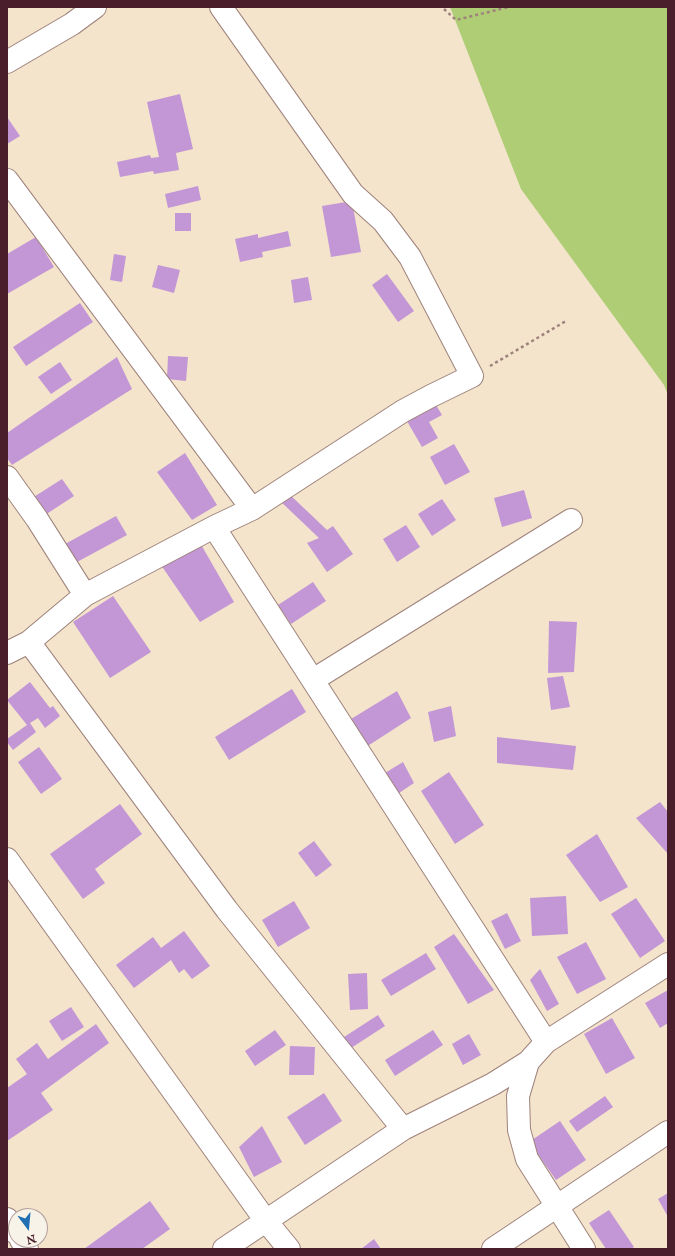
<!DOCTYPE html>
<style>
body{margin:0}
#map{position:relative;width:675px;height:1256px;overflow:hidden;background:#f3e4cb;font-family:"IM FELL English",serif}
canvas{display:block}
.frame{position:absolute;inset:0;border:8px solid #4a1f2b;pointer-events:none}
.north{position:absolute;left:8px;top:1208px;width:40px;height:40px;box-sizing:border-box;background:#f7f3e8;border:1px solid #b29e9c;border-radius:50%;rotate:164deg;font-size:11px;font-weight:700;line-height:16px;text-align:center;color:#4a1f2b}
.north::after{content:'';display:block;margin:auto;width:14px;height:18px;background:#1f6fb2;clip-path:polygon(50% 0,100% 100%,50% 72%,0 100%)}
</style>
<div id="map">
<canvas width="675" height="1256"></canvas>
<div class="frame"></div>
<div class="north">N</div>
</div>
<script>
const c = document.querySelector('canvas').getContext('2d');
c.lineJoin = 'round';
function fill(path, color) { c.fillStyle = color; c.fill(path, 'evenodd'); }
const toPath = rows => new Path2D(rows.map(r => 'M' + r).join(''));
function stroke(path, color, width, dash) { c.strokeStyle = color; c.lineWidth = width; c.lineCap = dash ? 'butt' : 'round'; c.setLineDash(dash || []); c.stroke(path); }
fill(toPath([
 [450,7,668,7,668,395,664,385,521,189]
]), '#aecd74');
fill(toPath([
 [180,94,193,149,176,153,179,170,154,174,153,171,120,177,117,162,150,155,151,158,159,157,147,102],
 [7,117,20,136,7,144],
 [198,186,201,200,168,208,165,194],
 [352,201,361,252,331,257,322,206],
 [175,213,191,213,191,231,175,231],
 [288,231,291,246,262,252,263,257,240,262,235,239,258,234,258,238],
 [36,237,54,267,7,294,7,254],
 [114,254,126,256,122,282,110,280],
 [158,265,180,270,174,293,152,287],
 [387,274,414,311,398,322,372,285],
 [308,277,312,300,294,303,291,280],
 [80,303,93,322,26,366,13,347],
 [168,356,188,357,186,381,167,379],
 [117,357,132,389,12,465,7,458,7,433],
 [60,362,72,380,51,394,38,377],
 [433,400,442,415,429,422,438,438,422,447,404,416],
 [454,444,470,472,445,485,430,457],
 [185,453,217,505,192,520,157,472],
 [62,479,74,496,42,517,29,500],
 [524,490,532,518,502,527,494,498],
 [288,493,327,530,333,526,353,554,327,572,307,543,319,538,278,499],
 [442,499,456,520,432,536,418,514],
 [116,516,127,535,77,562,65,544],
 [406,525,420,547,397,562,383,539],
 [199,541,234,602,200,622,161,565],
 [313,582,326,601,291,624,278,605],
 [113,596,151,652,110,678,73,622],
 [549,621,577,622,574,672,548,673],
 [563,676,570,707,551,710,547,678],
 [30,682,50,708,53,706,60,716,45,728,38,718,30,723,36,732,13,750,7,742,7,739,27,725,7,700],
 [292,689,306,712,229,760,215,737],
 [397,691,411,718,363,749,346,722],
 [451,706,456,736,434,742,428,712],
 [497,737,576,746,573,770,497,763],
 [39,747,62,779,41,794,18,762],
 [403,762,414,783,393,797,380,776],
 [449,772,484,825,455,844,421,791],
 [660,802,668,812,668,854,636,818],
 [120,804,142,834,95,869,105,883,83,899,50,854],
 [597,834,628,887,600,902,566,855],
 [314,841,332,865,316,877,298,853],
 [566,896,568,934,532,936,530,898],
 [636,898,665,941,640,958,611,914],
 [294,901,310,928,278,947,262,920],
 [507,913,521,941,505,949,491,921],
 [184,931,210,966,192,979,184,969,179,973,171,960,134,988,116,965,153,937,161,948],
 [454,934,494,990,468,1004,434,947],
 [586,942,606,979,577,994,557,957],
 [426,953,436,969,391,996,381,980],
 [540,969,559,1004,547,1011,530,980],
 [367,973,368,1009,350,1010,348,974],
 [668,990,668,1023,660,1028,645,1003],
 [71,1007,84,1027,62,1041,49,1021],
 [378,1015,385,1026,348,1050,341,1039],
 [612,1018,635,1058,606,1074,584,1034],
 [96,1024,109,1043,41,1093,53,1110,7,1141,7,1088,27,1074,16,1059,37,1043,48,1059],
 [275,1030,286,1045,255,1066,245,1051],
 [433,1030,443,1045,395,1076,385,1060],
 [469,1034,481,1055,463,1065,452,1044],
 [290,1046,315,1047,314,1075,289,1075],
 [324,1093,342,1121,305,1145,287,1117],
 [605,1096,613,1107,577,1132,569,1121],
 [560,1121,586,1160,556,1180,529,1142],
 [262,1126,282,1162,254,1177,239,1147],
 [668,1193,668,1217,658,1199],
 [150,1201,170,1229,142,1249,84,1249],
 [609,1210,634,1247,631,1249,606,1249,589,1223],
 [374,1239,381,1249,361,1249]
]), '#c397d6');
const minor = toPath([
 [7,62,72,24,95,7],
 [7,180,252,509],
 [7,477,37,519,85,595],
 [214,527,546,1042],
 [29,642,227,910,403,1129],
 [7,653,29,642,85,595,214,527,252,509,403,411,431,396,472,376,410,257,383,221,353,194,221,7],
 [313,680,571,520],
 [7,859,266,1221,289,1249],
 [528,1062,518,1096,519,1130,527,1159,584,1249],
 [7,1219,16,1233],
 [21,1240,27,1249],
 [224,1249,403,1129,493,1084,528,1062,546,1042,668,964],
 [493,1249,668,1132]
]);
stroke(minor, '#9e827b', 24);
stroke(toPath([
 [444,9,456,20,509,7],
 [490,366,566,321]
]), '#9e827b', 2.5, [3, 3]);
stroke(minor, '#fff', 22);
</script>
